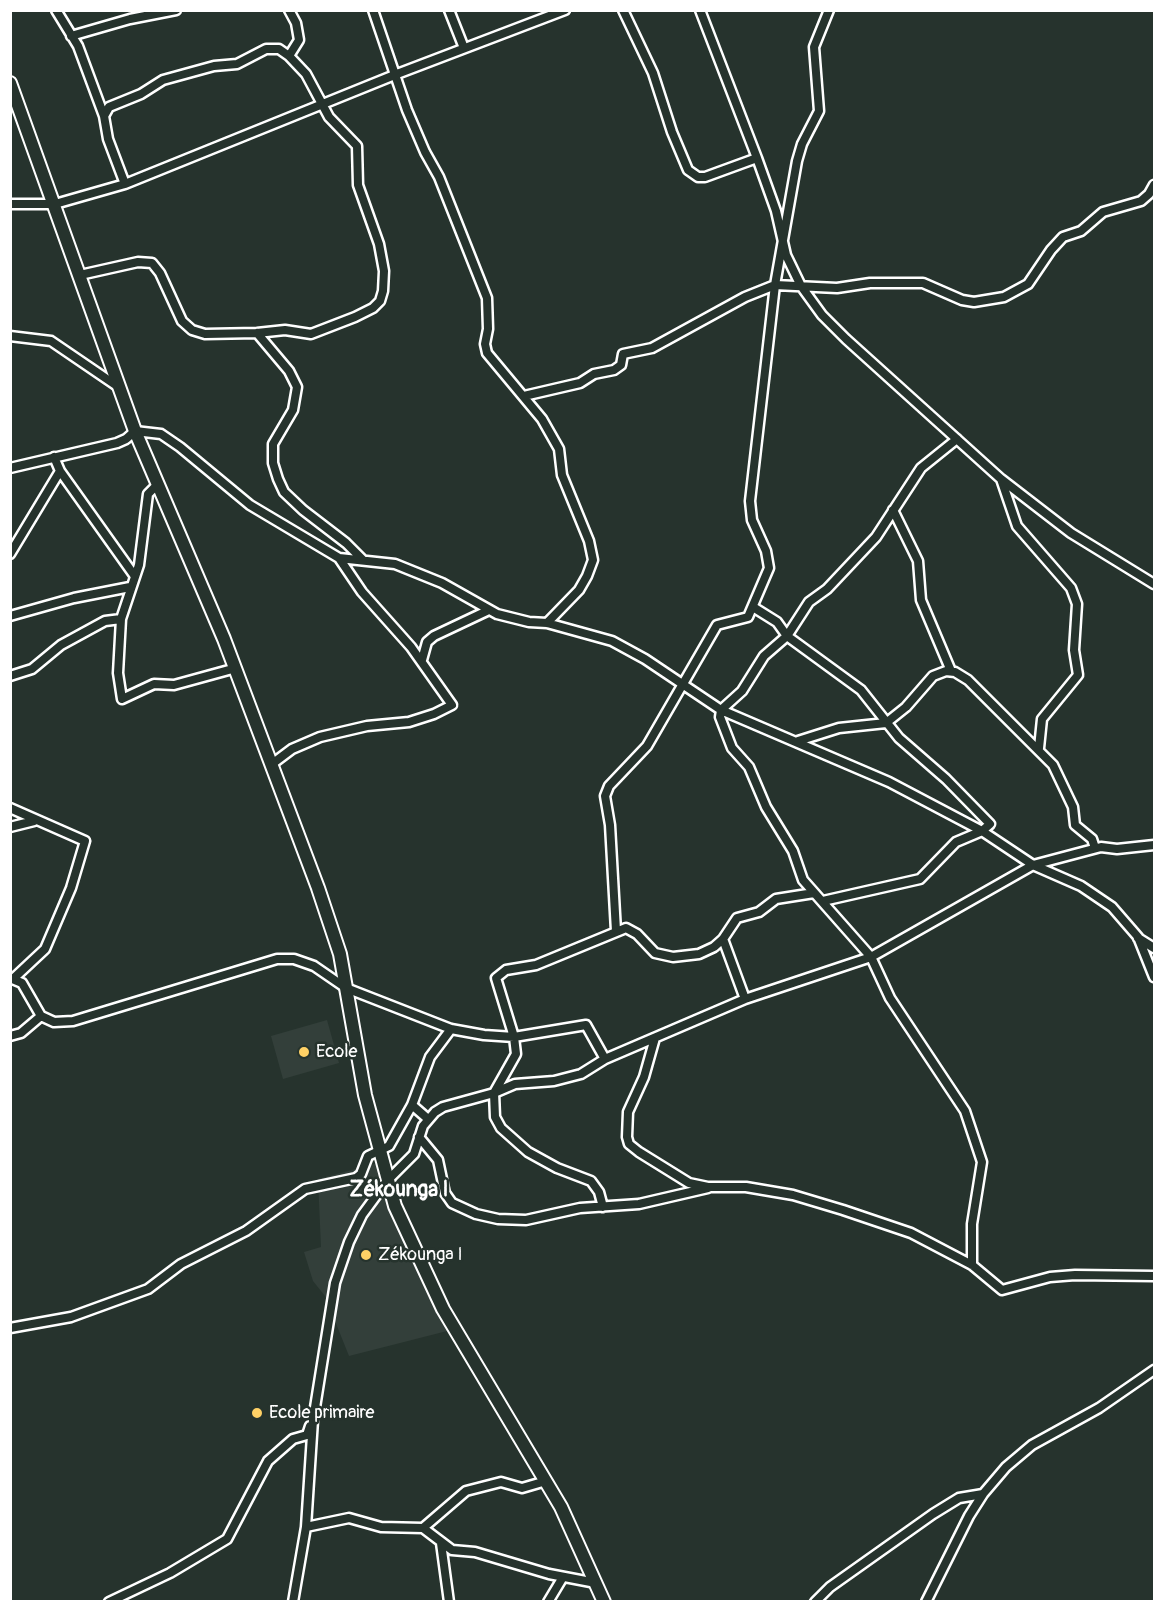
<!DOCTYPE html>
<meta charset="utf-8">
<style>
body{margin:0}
#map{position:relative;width:1165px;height:1612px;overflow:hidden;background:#26332d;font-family:Pangolin,sans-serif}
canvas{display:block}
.frame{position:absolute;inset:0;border:12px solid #fff;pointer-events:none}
</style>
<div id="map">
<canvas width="1165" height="1612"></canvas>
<div class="frame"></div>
</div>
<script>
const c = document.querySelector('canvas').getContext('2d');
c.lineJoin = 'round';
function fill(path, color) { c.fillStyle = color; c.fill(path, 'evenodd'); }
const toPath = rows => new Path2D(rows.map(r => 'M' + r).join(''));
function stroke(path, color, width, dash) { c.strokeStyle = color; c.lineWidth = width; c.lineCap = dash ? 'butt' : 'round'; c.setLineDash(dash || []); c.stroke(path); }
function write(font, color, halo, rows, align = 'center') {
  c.font = font + ' Pangolin,sans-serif'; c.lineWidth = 5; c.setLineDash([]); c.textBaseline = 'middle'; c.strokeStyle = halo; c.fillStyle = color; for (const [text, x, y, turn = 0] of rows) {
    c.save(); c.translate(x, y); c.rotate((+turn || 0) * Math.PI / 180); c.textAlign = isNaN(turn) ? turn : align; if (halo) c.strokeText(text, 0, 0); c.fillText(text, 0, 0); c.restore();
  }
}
fill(toPath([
 [327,1020,339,1063,283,1079,271,1036],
 [382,1162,455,1329,349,1356,325,1296,313,1281,304,1252,321,1247,318,1179]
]), '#333f3a');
const street = toPath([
 [56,10,78,46,104,116],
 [373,10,407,110,425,152,439,177,487,298,488,329,485,344,487,353,542,419,559,449,562,475,589,541,593,560,587,576,579,590,547,623],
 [449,10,464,48],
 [623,10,653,73,672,132,688,170,698,177,705,177,757,158],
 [700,10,757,158,776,211,786,255,801,286,822,315,846,339,1001,479,1017,526,1071,588,1077,604,1074,650,1078,675,1042,719,1039,748],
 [71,36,130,19,176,10],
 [289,56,299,40,296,23,289,10],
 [10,204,55,204,125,184,397,74,565,10],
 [80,275,138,262,152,263,160,273,182,321,192,330,205,334,257,333,285,330,311,334,355,317,373,308,380,301,383,291,384,271,379,244,358,185,357,146,329,117,306,74,289,56,279,49,266,49,237,64,214,66,163,80,141,94,109,107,104,116,108,139,125,184],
 [257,333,289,371,297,387,293,410,273,444,273,463,278,479,284,492,303,510,346,543,363,560],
 [10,336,51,341,120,388],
 [524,396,580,383,594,374,614,370,621,365,623,354,652,348,745,297,775,285,837,288,870,283,923,283,962,300,974,302,1004,297,1028,284,1051,250,1063,237,1081,231,1103,212,1141,201,1149,194,1154,185],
 [957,439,921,468,876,537,827,589,809,602,787,636,764,656,742,691,721,710,720,717,732,748,749,767,766,807,793,851,803,880,871,957,890,998,965,1111,982,1162,972,1224,972,1265],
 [10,468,117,443,126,439,135,431,161,434,180,447,250,505,339,558,395,564,442,583,497,614,529,622,547,623,612,641,645,659,721,710,889,782,982,831,1033,865,1081,886,1112,907,1138,937,1154,977],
 [60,471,134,575],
 [1001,479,1071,533,1154,584],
 [158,484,148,494,139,565,121,619,118,673,122,699,154,684,174,685,236,668],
 [893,510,918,561,921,600,951,671],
 [10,554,60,471,54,457],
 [753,607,777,622,787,636,861,690,899,738,946,779,990,824,982,831,956,842,920,879,823,901],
 [10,616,74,598,130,587],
 [422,660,427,642,434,636,489,610],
 [10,676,32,669,61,645,105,621,121,619],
 [798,741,839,728,886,723,906,707,933,676,946,671,955,672,968,680,1053,765,1073,807,1075,825,1092,839,1095,848],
 [272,764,292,749,320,737,367,726,409,722,434,714,452,705,411,647,362,592,339,558],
 [10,808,85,841,71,888,45,949,14,978],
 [10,827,34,821],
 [616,931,610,825,605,796,609,786,647,746,717,625,748,617,769,568,766,551,752,520,750,501,775,285,797,161,802,144,819,111,814,47,829,10],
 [1138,938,1154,948],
 [723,939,745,999],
 [10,978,22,983,41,1016,54,1022,73,1021,277,959,294,959,314,966,346,988,451,1029,484,1035,514,1037,586,1025,605,1059],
 [10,1036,21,1033,41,1016],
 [655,1038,644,1077,628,1112,627,1137,629,1144,639,1152,689,1183,708,1187,746,1187,793,1195,843,1210,911,1233,972,1265,1002,1290,1050,1277,1075,1275,1154,1276],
 [412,1105,428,1119],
 [419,1137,438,1160,445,1193,452,1203,476,1214,498,1219,526,1220,580,1208,639,1204,708,1188],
 [603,1207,599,1192,591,1181,557,1168,528,1152,501,1128,495,1117,494,1093,516,1054,514,1037,496,978,506,970,536,965,626,928,637,934,655,953,673,957,699,954,714,947,723,939,737,918,759,912,776,899,814,893],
 [10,1328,71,1317,148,1289,181,1264,246,1231,305,1189,356,1178,361,1174,368,1156,389,1146,412,1105,430,1057,451,1029],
 [306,1527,349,1518,381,1527,423,1528,452,1550,475,1552,549,1574,596,1583],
 [423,1528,466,1491,501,1482,522,1488,546,1481],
 [441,1543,449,1602],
 [109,1602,170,1573,227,1539,268,1461,293,1439,307,1435,310,1426],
 [293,1602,306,1527,313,1420,335,1283,349,1242,362,1215,387,1181,414,1154,423,1126,435,1112,443,1107,494,1093,515,1084,554,1081,581,1074,605,1059,745,999,871,957,1033,865,1101,847,1117,849,1154,845],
 [548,1602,563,1577],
 [815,1602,830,1587,933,1514,959,1498,983,1494],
 [926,1602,969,1516,983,1494,1006,1467,1032,1445,1099,1408,1154,1370]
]);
const secondary = toPath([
 [10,83,135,431,224,639,318,888,340,954,365,1095,395,1206,443,1309,561,1507,604,1602]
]);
stroke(street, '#fff', 13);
stroke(secondary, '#fff', 16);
stroke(street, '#26332d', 8);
stroke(secondary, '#26332d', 12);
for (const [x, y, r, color] of [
 [304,1052,6,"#ffd166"],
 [366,1255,6,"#ffd166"],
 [257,1413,6,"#ffd166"]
]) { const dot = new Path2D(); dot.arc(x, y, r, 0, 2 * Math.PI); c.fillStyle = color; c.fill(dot); stroke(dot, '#26332d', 2); }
write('18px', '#fff', '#26332d', [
 ["Ecole",316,1052],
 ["Zékounga I",378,1255],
 ["Ecole primaire",269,1413]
], 'left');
write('bold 21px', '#fff', '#26332d', [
 ["Zékounga I",399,1191]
]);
</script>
